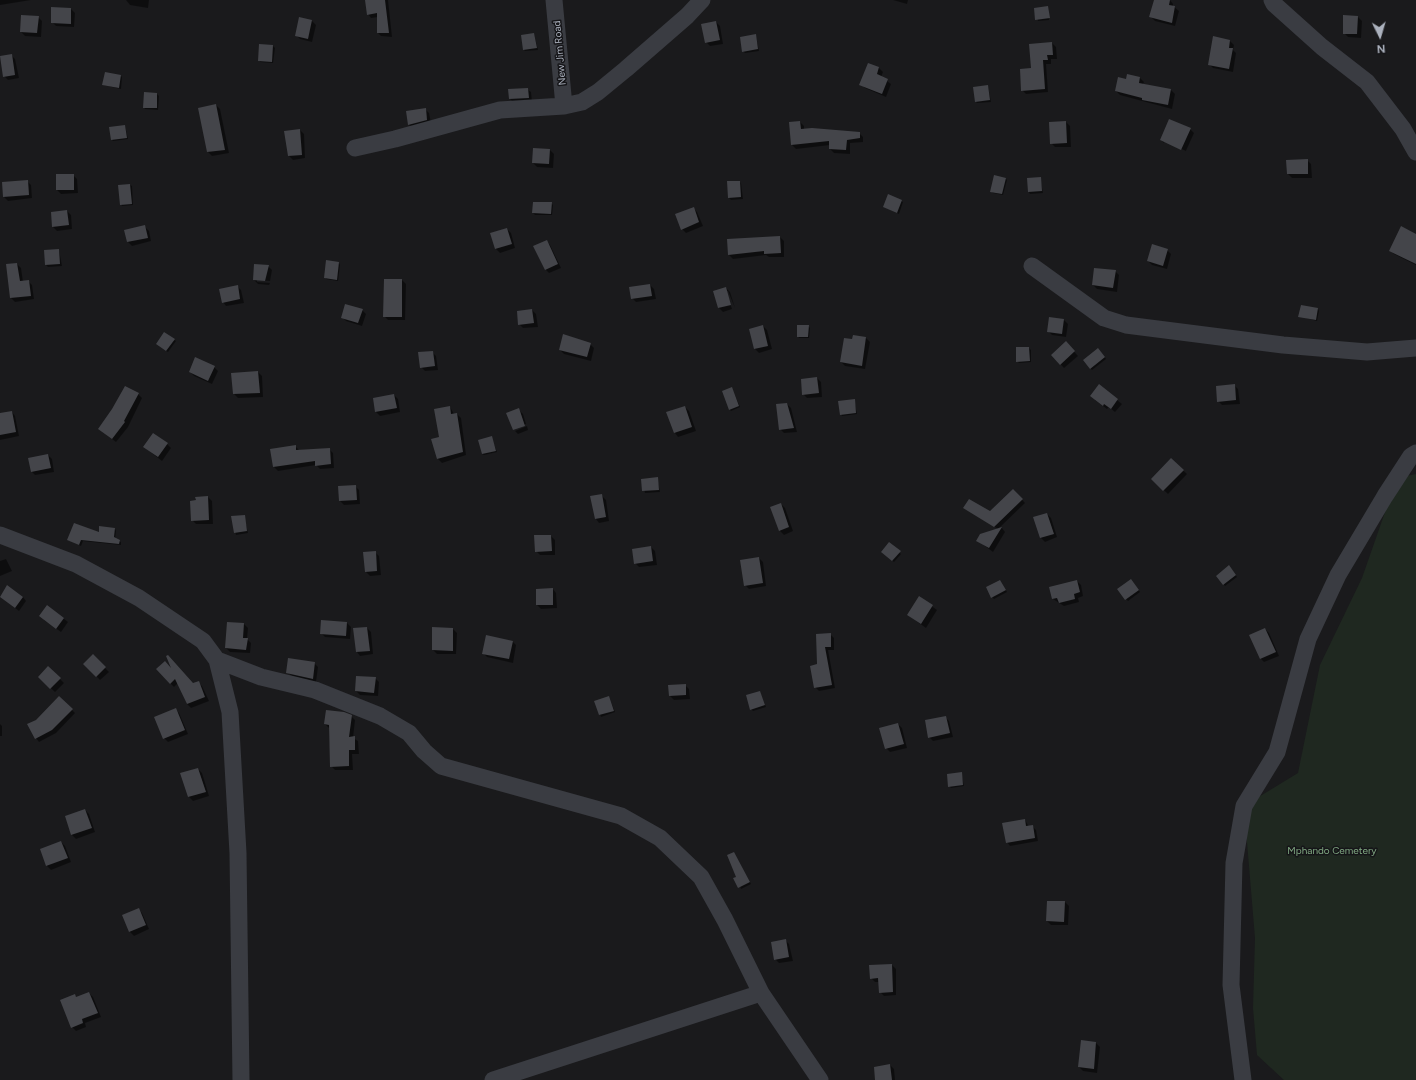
<!DOCTYPE html>
<style>
body{margin:0}
#map{position:relative;width:1416px;height:1080px;overflow:hidden;background:#1a1a1c;font-family:Figtree,sans-serif}
canvas{display:block}
.north{position:absolute;left:1360px;top:16px;width:40px;height:40px;-webkit-text-stroke:3px #151518;paint-order:stroke;rotate:175deg;font-size:11px;font-weight:700;line-height:16px;text-align:center;color:#abb1bd}
.north::after{content:'';display:block;margin:auto;width:14px;height:18px;background:#abb1bd;clip-path:polygon(50% 0,100% 100%,50% 72%,0 100%)}
</style>
<div id="map">
<canvas width="1416" height="1080"></canvas>
<div class="north">N</div>
</div>
<script>
const c = document.querySelector('canvas').getContext('2d');
c.lineJoin = 'round';
function fill(path, color) { c.fillStyle = color; c.fill(path, 'evenodd'); }
const toPath = rows => new Path2D(rows.map(r => 'M' + r).join(''));
function stroke(path, color, width, dash) { c.strokeStyle = color; c.lineWidth = width; c.lineCap = dash ? 'butt' : 'round'; c.setLineDash(dash || []); c.stroke(path); }
function write(font, color, halo, rows, align = 'center') {
  c.font = font + ' Figtree,sans-serif'; c.lineWidth = 3; c.setLineDash([]); c.textBaseline = 'middle'; c.strokeStyle = halo; c.fillStyle = color; for (const [text, x, y, turn = 0] of rows) {
    c.save(); c.translate(x, y); c.rotate((+turn || 0) * Math.PI / 180); c.textAlign = isNaN(turn) ? turn : align; if (halo) c.strokeText(text, 0, 0); c.fillText(text, 0, 0); c.restore();
  }
}
fill(toPath([
 [1416,474,1416,1080,1284,1080,1257,1055,1253,1008,1255,938,1244,806,1298,773,1320,665,1362,578,1397,478]
]), '#1f2820');
fill(toPath([
 [0,0,31,0,0,5],
 [126,0,149,0,148,8,130,5],
 [366,0,388,0,392,37,381,36,378,33,378,17,371,18,368,14],
 [893,0,908,0,907,4],
 [1155,0,1170,0,1173,4,1173,6,1179,11,1175,26,1155,21,1151,17],
 [1048,7,1049,20,1038,21,1035,9],
 [71,9,75,13,74,27,56,26,52,22],
 [38,17,42,21,41,37,25,36,21,32],
 [1358,17,1362,21,1361,38,1348,37,1344,33],
 [300,18,312,21,316,25,312,42,300,39,296,35],
 [716,22,720,26,723,44,710,46,706,42],
 [534,34,538,50,525,51,524,50],
 [756,36,759,51,745,53,743,51],
 [1230,41,1234,45,1233,50,1236,53,1233,72,1213,68,1209,64],
 [1052,43,1056,47,1057,59,1051,59,1051,64,1046,64,1048,92,1026,94,1022,90,1032,69],
 [273,46,275,48,273,63,260,62,259,60],
 [11,55,15,59,19,78,8,80,4,76],
 [869,64,879,68,883,72,881,77,891,84,886,97,865,88,861,84],
 [121,76,122,77,121,89,103,85],
 [1127,76,1140,78,1144,82,1143,84,1171,90,1175,94,1172,109,1120,95,1116,91,1127,80],
 [988,86,991,102,977,103,976,102],
 [527,89,531,92,532,102,514,103,510,99,510,90],
 [157,94,159,96,158,110,145,109,144,107],
 [216,105,220,109,229,153,212,156,208,152],
 [425,109,429,113,431,123,413,128,409,125],
 [800,122,804,126,804,130,859,133,863,137,863,142,850,143,850,154,834,153,830,149,830,145,796,149,792,145],
 [1066,122,1070,126,1071,147,1055,147,1051,143],
 [125,126,128,139,113,141,112,140],
 [1190,129,1194,133,1185,153,1164,143,1185,153,1186,151,1164,141,1164,143,1161,140],
 [300,130,304,134,305,158,293,160,289,156],
 [550,150,554,154,553,168,537,167,533,163],
 [1307,160,1311,164,1312,178,1292,178,1288,174],
 [73,175,77,179,78,193,61,194,57,190],
 [1005,178,1007,180,1003,195,993,193,991,191],
 [1040,178,1043,193,1030,194,1029,192],
 [27,181,31,185,32,198,8,201,4,197],
 [740,182,741,183,743,199,731,200,729,198],
 [130,185,132,186,133,205,122,206,121,204],
 [889,195,903,202,899,214,884,207],
 [551,203,553,205,552,215,535,215,533,213],
 [693,208,697,212,703,226,686,233,682,229],
 [67,211,71,215,72,229,57,231,53,227],
 [145,227,149,231,151,241,132,246,128,242],
 [507,229,511,233,515,248,500,253,496,249,491,233],
 [1416,235,1416,265,1394,254,1390,251],
 [780,237,784,241,784,257,769,257,766,255,733,259,729,255],
 [546,241,550,245,561,268,549,273,545,269],
 [59,250,62,266,48,267,46,265],
 [1167,250,1171,254,1167,269,1152,265,1148,261],
 [339,263,340,265,338,281,326,279,325,277],
 [17,264,21,268,23,282,28,281,32,285,34,299,15,302,11,298],
 [268,266,272,270,270,281,257,280,257,282,270,283,269,285,258,284,254,280],
 [1115,271,1119,275,1117,292,1097,289,1093,285],
 [402,280,406,284,405,320,388,320,384,316],
 [650,285,654,289,656,299,636,302,632,298],
 [237,286,241,290,244,303,226,306,223,302],
 [726,288,730,292,735,308,728,291,726,291,732,309,723,312,719,308,714,292],
 [1318,309,1319,311,1317,321,1299,316],
 [362,310,366,314,362,326,346,321,342,317],
 [532,310,536,314,538,327,523,328,519,324],
 [1064,320,1068,324,1066,337,1052,335,1048,331],
 [763,326,767,330,772,349,759,353,755,349,750,330],
 [808,326,810,328,809,338,799,338,798,336],
 [854,336,866,338,870,342,865,369,845,366,841,362],
 [174,340,176,341,168,352,159,346],
 [1066,343,1078,356,1064,368,1052,355],
 [590,344,594,348,591,361,564,354,560,350],
 [1029,348,1031,350,1031,362,1019,363,1017,361],
 [1100,351,1106,359,1092,370,1090,368],
 [432,352,436,356,438,370,425,371,421,367],
 [214,367,218,371,212,384,194,376,190,372],
 [258,372,262,376,263,397,238,398,234,394],
 [817,378,821,382,822,397,807,398,803,394],
 [1234,385,1238,389,1240,404,1222,405,1218,401],
 [1099,386,1122,404,1115,412,1109,407,1107,409,1095,400],
 [732,388,740,407,731,411,729,409],
 [138,394,142,398,128,427,116,442,103,432],
 [394,395,398,399,400,412,380,416,376,412,374,399],
 [854,400,857,414,842,416,841,414],
 [787,404,791,408,797,432,784,433,780,429],
 [450,407,454,414,457,414,461,418,466,455,442,463,438,459,440,438],
 [685,407,689,411,696,431,678,437,675,433],
 [519,410,523,414,526,424,514,428,514,430],
 [12,412,15,416,19,436,0,440,0,414],
 [527,426,528,430,518,434,515,431],
 [491,437,497,452,484,455,482,454],
 [167,444,171,448,162,461,144,447],
 [295,446,299,450,329,449,333,453,334,468,320,469,316,465,278,471,274,467],
 [48,455,52,459,54,472,35,475,31,471],
 [1171,459,1187,474,1168,494,1152,479],
 [657,478,660,492,645,493,642,479],
 [355,486,359,490,360,504,344,505,340,501],
 [1013,490,1025,503,998,529,1002,528,1005,532,993,552,977,540,998,529,964,508,990,512],
 [602,496,606,500,609,521,599,523,596,519,592,497],
 [208,497,212,501,213,524,196,524,192,520],
 [781,504,785,508,793,531,784,535,780,531],
 [1047,514,1051,518,1057,537,1045,542,1041,538],
 [244,516,248,533,236,535,232,517],
 [115,529,116,531,115,539,121,542,121,545,83,541,81,546,69,540],
 [551,536,555,540,555,555,540,555,536,551],
 [889,543,901,554,894,562,882,552],
 [651,547,655,551,657,565,639,567,635,563],
 [375,552,379,556,381,575,370,576,366,572],
 [759,558,763,562,766,586,749,589,745,585],
 [6,559,12,571,0,576,0,561],
 [1230,568,1237,577,1225,586,1217,576],
 [1000,581,1007,592,994,599,992,597],
 [1077,581,1081,585,1083,596,1078,598,1079,602,1064,606,1053,599,1050,588],
 [1133,582,1140,592,1128,601,1126,599],
 [553,589,556,593,557,608,541,609,537,605],
 [1,597,23,597,26,601,19,611],
 [919,597,937,610,926,628,908,615],
 [47,606,68,622,61,632,44,620],
 [347,623,351,627,350,639,325,637,321,633],
 [244,624,248,628,247,639,251,643,250,653,230,652,226,648],
 [367,628,371,632,373,654,360,656,357,652],
 [453,629,457,633,456,654,437,654,433,650],
 [1265,629,1269,633,1279,656,1264,662,1260,658],
 [830,634,834,638,834,650,828,650,835,688,819,691,815,687,818,665,818,635],
 [512,641,516,645,513,663,487,657,483,653],
 [93,656,109,672,100,680,85,664],
 [314,663,318,667,316,682,292,676,287,672],
 [48,667,64,683,55,692,39,677],
 [173,671,193,684,198,682,202,686,209,701,191,708,187,704,178,683,174,687,170,683],
 [375,678,379,682,378,696,360,695,356,691],
 [685,685,689,689,690,699,674,700,670,696],
 [760,692,766,707,753,711,751,709],
 [59,697,75,713,56,733,39,742,36,738,37,720],
 [609,697,615,712,601,717,596,701],
 [175,709,179,713,188,734,168,742,164,738],
 [351,716,355,720,353,738,358,741,359,754,352,754,353,770,335,770,331,766,329,728,325,724],
 [945,717,949,721,953,737,933,741,929,737],
 [0,724,2,726,2,736,0,736],
 [898,724,902,728,907,748,890,752,886,748],
 [198,769,202,773,209,796,193,801,189,797,182,774],
 [961,773,964,786,951,788,949,786],
 [85,810,89,814,95,832,76,839,72,835,66,816],
 [1025,820,1029,827,1032,826,1036,830,1038,841,1010,846,1007,842],
 [61,842,65,846,71,862,51,870,47,866,41,850],
 [734,853,751,884,741,889,737,877],
 [1065,902,1069,906,1068,925,1051,925,1047,921],
 [138,909,142,913,149,929,134,936,130,932,123,916],
 [785,940,789,944,793,961,779,963,775,959],
 [892,965,896,969,896,995,884,996,880,992,879,982,875,982,871,978],
 [89,993,93,997,101,1017,85,1023,86,1027,76,1031,72,1027,74,995,77,998],
 [1082,1041,1096,1043,1100,1047,1097,1073,1083,1071,1079,1067],
 [890,1065,894,1069,895,1080,876,1080]
]), '#0007');
fill(toPath([
 [365,0,385,0,389,33,377,33,377,13,367,15],
 [1154,0,1170,0,1169,5,1175,6,1172,23,1149,17],
 [1048,6,1050,18,1035,20,1034,8],
 [51,7,71,8,71,24,51,23],
 [21,15,39,16,37,33,20,32],
 [1343,15,1358,16,1357,34,1343,34],
 [299,17,312,20,308,39,295,36],
 [716,21,720,40,705,43,701,24],
 [534,33,537,48,523,50,521,35],
 [756,34,758,49,742,52,740,37],
 [1213,36,1230,40,1229,48,1233,48,1229,69,1208,65],
 [1052,42,1053,55,1047,55,1048,60,1043,60,1045,89,1021,91,1020,69,1031,68,1029,44],
 [259,44,273,45,272,62,258,61],
 [12,54,15,75,3,77,0,56],
 [868,63,879,67,877,74,888,79,882,94,859,85],
 [105,72,121,75,119,88,102,85],
 [1127,74,1140,77,1139,83,1171,89,1168,105,1142,100,1142,98,1115,91,1118,77,1126,79],
 [988,85,990,100,975,102,973,87],
 [528,88,529,98,509,99,508,89],
 [144,92,157,93,157,108,143,108],
 [216,104,225,150,207,152,198,108],
 [426,108,427,120,408,125,406,111],
 [1169,119,1191,128,1181,150,1160,140],
 [800,121,801,129,812,128,860,132,860,138,847,140,846,150,829,149,829,141,791,145,789,122],
 [1066,121,1067,143,1050,144,1049,122],
 [125,125,127,138,111,140,109,127],
 [300,129,302,155,288,156,284,131],
 [533,148,550,149,549,164,532,163],
 [1308,159,1308,174,1287,174,1286,160],
 [56,174,74,174,74,190,56,190],
 [994,175,1006,178,1002,194,990,192],
 [1041,177,1042,191,1028,192,1027,178],
 [28,180,29,195,3,197,2,182],
 [727,181,740,181,741,197,728,198],
 [130,184,132,204,120,205,118,185],
 [888,194,902,200,897,213,883,207],
 [533,202,552,202,551,214,532,213],
 [694,207,699,222,681,230,675,214],
 [67,210,69,225,52,227,51,212],
 [145,225,148,238,127,242,124,230],
 [1401,226,1416,234,1416,264,1389,251],
 [507,228,512,244,495,249,490,233],
 [780,236,781,253,764,254,764,251,728,255,727,239],
 [547,240,558,264,545,270,533,246],
 [1152,244,1168,249,1163,266,1147,261],
 [59,249,60,264,45,265,44,250],
 [326,260,339,262,337,280,324,278],
 [17,263,20,281,29,280,31,296,10,298,6,264],
 [254,264,269,265,265,281,253,280],
 [1094,268,1116,270,1113,288,1092,285],
 [384,279,402,279,402,317,383,317],
 [650,284,652,296,631,299,629,287],
 [238,285,240,299,222,303,219,289],
 [726,287,731,305,718,308,713,291],
 [345,304,363,309,358,323,341,318],
 [1301,305,1318,308,1316,320,1298,317],
 [532,309,534,323,518,325,517,311],
 [1049,317,1064,319,1062,334,1047,332],
 [763,325,768,346,754,349,749,329],
 [797,325,809,325,808,337,797,337],
 [164,332,175,339,166,351,156,344],
 [563,334,591,343,587,357,559,350],
 [853,335,866,337,862,366,840,362,844,338,852,339],
 [1066,341,1075,351,1060,365,1051,355],
 [1016,347,1029,347,1030,361,1016,362],
 [1098,348,1105,357,1090,369,1083,360],
 [433,351,435,366,420,368,418,352],
 [195,357,215,366,208,381,189,372],
 [258,371,260,393,233,394,231,373],
 [817,377,819,393,802,395,801,379],
 [1099,384,1118,399,1111,409,1104,404,1103,406,1090,396],
 [1235,384,1236,400,1217,402,1216,386],
 [125,386,139,393,124,421,125,422,112,439,98,429,112,409],
 [732,387,739,406,729,410,722,391],
 [394,394,397,408,375,412,373,398],
 [855,399,856,413,840,415,838,401],
 [787,403,794,428,779,430,776,404],
 [450,406,451,414,457,413,463,452,437,459,431,439,439,437,434,409],
 [685,406,692,427,674,433,666,412],
 [519,408,525,426,513,430,506,413],
 [12,411,16,432,0,435,0,413],
 [153,433,168,443,158,457,143,447],
 [492,436,496,451,482,454,478,440],
 [296,445,296,450,330,448,331,464,315,466,315,461,273,467,270,449],
 [48,454,51,468,31,472,28,458],
 [1171,458,1184,470,1163,491,1151,479],
 [658,477,659,490,642,491,641,479],
 [356,485,357,500,339,501,338,486],
 [1013,489,1023,499,994,527,963,508,969,499,990,511],
 [602,494,606,517,595,519,590,496],
 [208,496,209,520,191,521,190,501,196,500,195,497],
 [781,503,789,527,779,531,770,507],
 [1047,513,1054,534,1040,538,1033,517],
 [245,515,247,531,234,533,231,516],
 [74,523,99,532,99,526,115,528,114,537,120,540,119,544,81,540,79,545,67,540],
 [1002,527,989,548,976,541,980,534],
 [534,535,551,535,552,551,535,552],
 [889,542,901,551,892,561,881,552],
 [651,546,653,561,634,564,632,549],
 [376,551,377,571,365,572,363,552],
 [759,557,763,583,744,586,740,560],
 [1229,565,1236,575,1223,585,1216,576],
 [1131,579,1139,590,1125,600,1117,589],
 [1000,580,1006,590,991,598,986,587],
 [1077,580,1080,592,1074,594,1075,599,1059,603,1057,598,1052,599,1049,587],
 [7,585,23,597,15,608,0,597],
 [553,588,553,605,536,605,536,589],
 [919,596,933,605,921,624,907,615],
 [47,605,64,618,56,629,39,616],
 [321,620,347,622,346,636,320,634],
 [227,622,244,623,243,638,248,638,246,650,225,648],
 [367,627,370,651,356,652,353,628],
 [432,627,453,628,453,651,432,650],
 [1265,628,1276,652,1260,659,1249,635],
 [831,633,831,647,825,647,832,685,814,688,810,666,817,664,816,634],
 [486,635,513,641,509,659,482,654],
 [93,654,106,667,96,677,83,664],
 [168,655,193,683,199,681,205,697,187,704,175,679,170,684,156,669,165,661,171,668,166,656],
 [288,658,315,662,313,679,286,673],
 [48,666,61,678,50,689,38,677],
 [356,676,376,677,374,693,355,691],
 [686,684,686,695,669,696,668,685],
 [760,691,765,705,750,710,746,695],
 [59,696,73,709,52,730,35,739,27,724,36,720],
 [609,696,614,711,599,715,594,701],
 [176,708,185,730,163,739,154,717],
 [326,710,344,712,352,715,349,737,355,736,355,750,349,750,349,766,330,767,329,725,324,724],
 [946,716,950,733,928,738,925,720],
 [898,723,904,744,885,749,879,728],
 [198,768,206,792,188,797,180,773],
 [962,772,963,785,948,787,947,774],
 [85,809,92,828,71,835,65,816],
 [1025,819,1026,826,1033,825,1035,838,1006,843,1002,823],
 [61,841,68,858,46,866,40,849],
 [734,852,750,882,738,888,733,878,736,877,727,855],
 [1047,901,1065,901,1064,922,1046,921],
 [139,908,146,925,129,932,122,915],
 [786,939,789,957,774,960,771,942],
 [892,964,893,992,879,993,878,978,870,979,869,965],
 [89,992,98,1013,82,1019,83,1023,71,1028,60,1000,75,994,76,997],
 [1081,1040,1096,1042,1094,1069,1078,1067],
 [890,1064,892,1080,875,1080,874,1067]
]), '#44454a');
stroke(toPath([
 [554,0,564,106],
 [1272,0,1274,4,1322,47,1367,82,1403,129,1416,152],
 [355,148,395,139,500,110,564,106,582,102,598,92,626,69,687,16,702,0],
 [1032,266,1104,318,1126,325,1283,345,1367,352,1416,348],
 [0,535,76,564,139,598,203,641,217,660,230,712,238,853,241,1080],
 [217,660,261,677,315,690,380,716,409,733,424,751,441,766,621,816,660,838,701,877,725,920,761,993,820,1080],
 [493,1080,761,993],
 [1243,1080,1231,985,1234,863,1244,806,1277,752,1308,639,1338,575,1385,496,1411,456,1416,453]
]), '#3a3c42', 17);
write('10px', '#abb1bd', '#151518', [
 ["New Jim Road",560,53,-95]
]);
write('10px', '#81a983', '#151518', [
 ["Mphando Cemetery",1332,851]
]);
</script>
